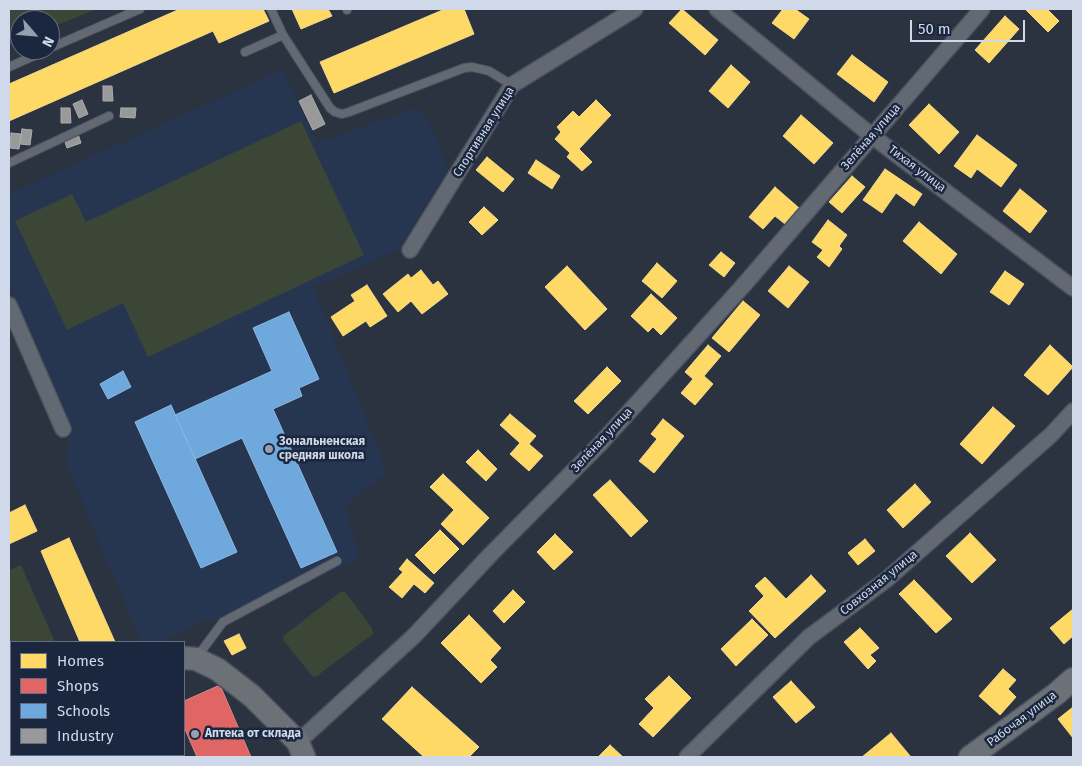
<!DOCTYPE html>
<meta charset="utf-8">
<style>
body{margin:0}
#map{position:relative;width:1082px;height:766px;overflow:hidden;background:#2b3341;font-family:"Fira Sans",sans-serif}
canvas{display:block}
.frame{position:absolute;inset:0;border:10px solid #d0d9e9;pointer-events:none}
.legend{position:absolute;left:10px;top:641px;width:175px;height:115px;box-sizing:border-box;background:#1a273e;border:1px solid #636e82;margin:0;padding:6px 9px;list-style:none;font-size:15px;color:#d0d9e9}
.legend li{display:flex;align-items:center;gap:10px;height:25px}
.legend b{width:25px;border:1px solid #636e82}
.north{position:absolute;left:10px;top:10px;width:50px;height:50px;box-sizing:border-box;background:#1a273e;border:1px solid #636e82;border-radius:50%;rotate:117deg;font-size:14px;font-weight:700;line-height:20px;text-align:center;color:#d0d9e9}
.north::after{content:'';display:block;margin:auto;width:18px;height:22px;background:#969fae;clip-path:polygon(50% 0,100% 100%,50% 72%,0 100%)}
.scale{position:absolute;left:910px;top:20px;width:115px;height:22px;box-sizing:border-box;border:2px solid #d0d9e9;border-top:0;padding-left:6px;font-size:15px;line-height:18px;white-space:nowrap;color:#d0d9e9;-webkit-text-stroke:4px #1a273e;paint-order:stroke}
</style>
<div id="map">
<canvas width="1082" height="766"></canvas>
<div class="frame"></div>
<ul class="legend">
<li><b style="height:14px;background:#ffd966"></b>Homes</li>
<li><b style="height:14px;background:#e06666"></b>Shops</li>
<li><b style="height:14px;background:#6fa8dc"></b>Schools</li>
<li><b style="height:14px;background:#999"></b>Industry</li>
</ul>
<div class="north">N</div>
<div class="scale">50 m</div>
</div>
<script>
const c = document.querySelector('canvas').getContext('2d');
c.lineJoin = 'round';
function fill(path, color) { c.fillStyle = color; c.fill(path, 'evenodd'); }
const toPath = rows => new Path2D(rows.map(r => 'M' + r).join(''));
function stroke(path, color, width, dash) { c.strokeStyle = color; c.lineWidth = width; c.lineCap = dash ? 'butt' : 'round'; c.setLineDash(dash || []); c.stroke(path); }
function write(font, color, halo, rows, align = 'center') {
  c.font = font + ' "Fira Sans",sans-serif'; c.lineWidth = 5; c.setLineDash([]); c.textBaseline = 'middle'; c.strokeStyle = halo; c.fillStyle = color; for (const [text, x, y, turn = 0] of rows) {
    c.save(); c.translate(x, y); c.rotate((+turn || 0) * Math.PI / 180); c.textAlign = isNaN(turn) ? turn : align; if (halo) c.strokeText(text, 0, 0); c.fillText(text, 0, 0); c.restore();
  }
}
fill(toPath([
 [282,70,317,143,419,107,429,122,448,169,399,249,313,287,387,472,345,505,359,558,233,621,203,620,159,642,141,642,67,465,68,417,9,287,9,194]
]), '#263651');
fill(toPath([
 [9,9,96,9,50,28,50,20,20,20,20,41,9,45],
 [301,121,364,255,148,357,123,303,67,330,15,221,72,194,86,222],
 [21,565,55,642,11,642,11,695,9,697,9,570],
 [342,591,346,593,372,628,373,634,317,676,313,677,284,641,283,636],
 [11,743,11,755,129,755,131,757,9,757,9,744]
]), '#3b4637');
const homes = toPath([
 [180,9,263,9,269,21,219,43,213,31,9,121,9,84,180,9],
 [292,9,328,9,332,16,301,29,292,9],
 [445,9,464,9,474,34,334,93,320,62,445,9],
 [682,9,718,40,705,55,669,23,682,9],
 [783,9,795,9,809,19,794,39,772,23,783,9],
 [1025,9,1047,9,1059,21,1048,32,1025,9],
 [1005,16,1019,29,989,63,975,50,1005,16],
 [852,55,888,82,874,102,837,74,852,55],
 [731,65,750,82,728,108,709,91,731,65],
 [596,100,611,115,579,149,592,162,582,171,567,157,570,153,555,139,561,132,557,127,573,111,579,117,596,100],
 [929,104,959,132,939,154,909,125,929,104],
 [801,115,833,143,814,164,783,136,801,115],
 [977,135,1017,165,1001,187,977,169,971,178,954,166,977,135],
 [487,157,514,179,503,192,476,170,487,157],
 [536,160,560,176,552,189,528,173,536,160],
 [885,169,922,194,914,206,896,193,882,213,863,200,885,169],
 [852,176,865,187,842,213,829,202,852,176],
 [775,187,799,208,785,224,775,216,763,229,749,217,775,187],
 [1020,189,1047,211,1030,233,1003,211,1020,189],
 [484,207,498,220,482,235,469,222,484,207],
 [828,220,847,235,839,246,842,249,829,267,817,257,823,250,812,242,828,220],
 [919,222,957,254,941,274,903,241,919,222],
 [721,252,735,263,724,277,709,265,721,252],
 [657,263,677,281,662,298,642,281,657,263],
 [567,266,607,309,585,330,545,287,567,266],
 [789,266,809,282,788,308,768,291,789,266],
 [421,270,433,285,438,281,448,294,422,314,411,301,398,312,383,294,408,274,411,278,421,270],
 [1005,271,1024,284,1009,305,990,292,1005,271],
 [367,285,387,316,370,327,366,321,343,336,331,317,355,301,351,295,367,285],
 [651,294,677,318,661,335,653,327,648,332,631,316,651,294],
 [743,301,760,315,729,352,712,338,743,301],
 [708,345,721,356,704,376,713,384,695,405,681,393,693,379,685,372,708,345],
 [1050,345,1073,367,1048,395,1024,375,1050,345],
 [607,367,621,381,588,414,574,401,607,367],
 [993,407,1015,426,982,464,960,444,993,407],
 [510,414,536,436,529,444,543,456,529,471,510,454,520,443,500,425,510,414],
 [663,419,684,436,654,473,639,461,657,439,651,434,663,419],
 [478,450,497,469,486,481,466,462,478,450],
 [443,474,489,518,463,545,441,524,454,510,430,487,443,474],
 [610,480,648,521,631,537,593,495,610,480],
 [915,484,931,502,903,528,887,510,915,484],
 [25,505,37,531,9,544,9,513,25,505],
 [440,530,459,549,434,574,415,555,440,530],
 [970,533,996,560,972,583,946,556,970,533],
 [555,534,573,552,554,570,537,552,555,534],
 [69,538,115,642,80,642,41,551,69,538],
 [865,539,875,551,858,565,848,553,865,539],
 [407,559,434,583,425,593,414,584,402,598,389,587,403,572,399,569,407,559],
 [811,575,826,591,775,638,749,611,764,596,755,586,765,577,786,599,811,575],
 [914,580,952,619,936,633,899,594,914,580],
 [513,590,525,602,504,623,493,611,513,590],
 [1073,609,1073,636,1064,644,1050,628,1073,609],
 [469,615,501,648,490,660,497,667,481,683,441,643,469,615],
 [752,619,768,635,736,666,721,649,752,619],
 [860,628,879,648,870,655,876,661,868,669,844,642,860,628],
 [239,634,246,648,232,655,224,641,239,634],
 [1003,669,1016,680,1008,689,1016,697,1000,715,979,696,1003,669],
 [669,676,691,698,653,737,639,724,654,708,645,699,669,676],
 [791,681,815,707,796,723,773,697,791,681],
 [412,687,479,747,469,757,424,757,382,719,412,687],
 [1073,707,1073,738,1058,719,1073,707],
 [891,733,911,757,862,757,891,733],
 [610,745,623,757,598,757,610,745]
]);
fill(homes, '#ffd966');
stroke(homes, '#f1d98d', 1);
const shops = toPath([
 [220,685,251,757,197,757,184,727,184,701,220,685]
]);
fill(shops, '#e06666');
stroke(shops, '#db888d', 1);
const schools = toPath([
 [289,312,319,379,299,388,302,396,273,409,337,552,301,568,242,438,195,459,175,415,272,371,253,328,289,312],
 [123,371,131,387,108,399,100,384,123,371],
 [171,405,237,552,201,568,135,422,171,405]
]);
fill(schools, '#6fa8dc');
stroke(schools, '#8cb7e0', 1);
const industry = toPath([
 [103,86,112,86,113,101,103,101,103,86],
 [311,95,325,124,313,130,299,101,311,95],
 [82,100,88,114,79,118,73,104,82,100],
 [61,108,70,108,71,123,61,123,61,108],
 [121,108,136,108,135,118,120,117,121,108],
 [22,129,32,130,30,145,20,144,22,129],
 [11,133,21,134,19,149,10,148,11,133],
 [78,134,81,143,67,148,64,139,78,134]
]);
fill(industry, '#999');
stroke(industry, '#aaacb1', 1);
const lane = toPath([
 [347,9,347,10],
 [283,35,330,108,335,112,342,114,349,112,464,68,472,67,489,71,512,85],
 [50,48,140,9],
 [245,52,283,35,271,9],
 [9,67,47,50],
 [9,163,109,116],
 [197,657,223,622,337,561]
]);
const street = toPath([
 [717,9,872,136,1073,288],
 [410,250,512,85,635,9],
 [9,305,63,429],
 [298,742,414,636,491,554,600,444,742,287,982,9],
 [687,757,809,637,886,580,1051,435,1073,411]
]);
const secondary = toPath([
 [184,658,196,659,217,669,252,696,298,742,304,757],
 [9,733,11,732],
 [970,757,1056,694,1073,679]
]);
stroke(lane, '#4a515c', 10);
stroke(street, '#4a515c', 18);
stroke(secondary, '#4a515c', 25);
stroke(lane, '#626973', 8);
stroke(street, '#626973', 15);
stroke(secondary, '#6c7177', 22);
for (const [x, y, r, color] of [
 [269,449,5,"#969fae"],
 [195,734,5,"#969fae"]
]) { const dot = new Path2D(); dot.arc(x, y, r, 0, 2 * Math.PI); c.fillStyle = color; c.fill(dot); stroke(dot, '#1a273e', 2); }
write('12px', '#d0d9e9', '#1a273e', [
 ["Спортивная улица",484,132,-58],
 ["Зелёная улица",871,137,-49],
 ["Тихая улица",917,169,37],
 ["Зелёная улица",602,440,-47],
 ["Совхозная улица",879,583,-39],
 ["Рабочая улица",1022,719,-37]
]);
write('bold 12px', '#d0d9e9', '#1a273e', [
 ["Зональненская",279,442],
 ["средняя школа",279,456],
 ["Аптека от склада",205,734]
], 'left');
</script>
